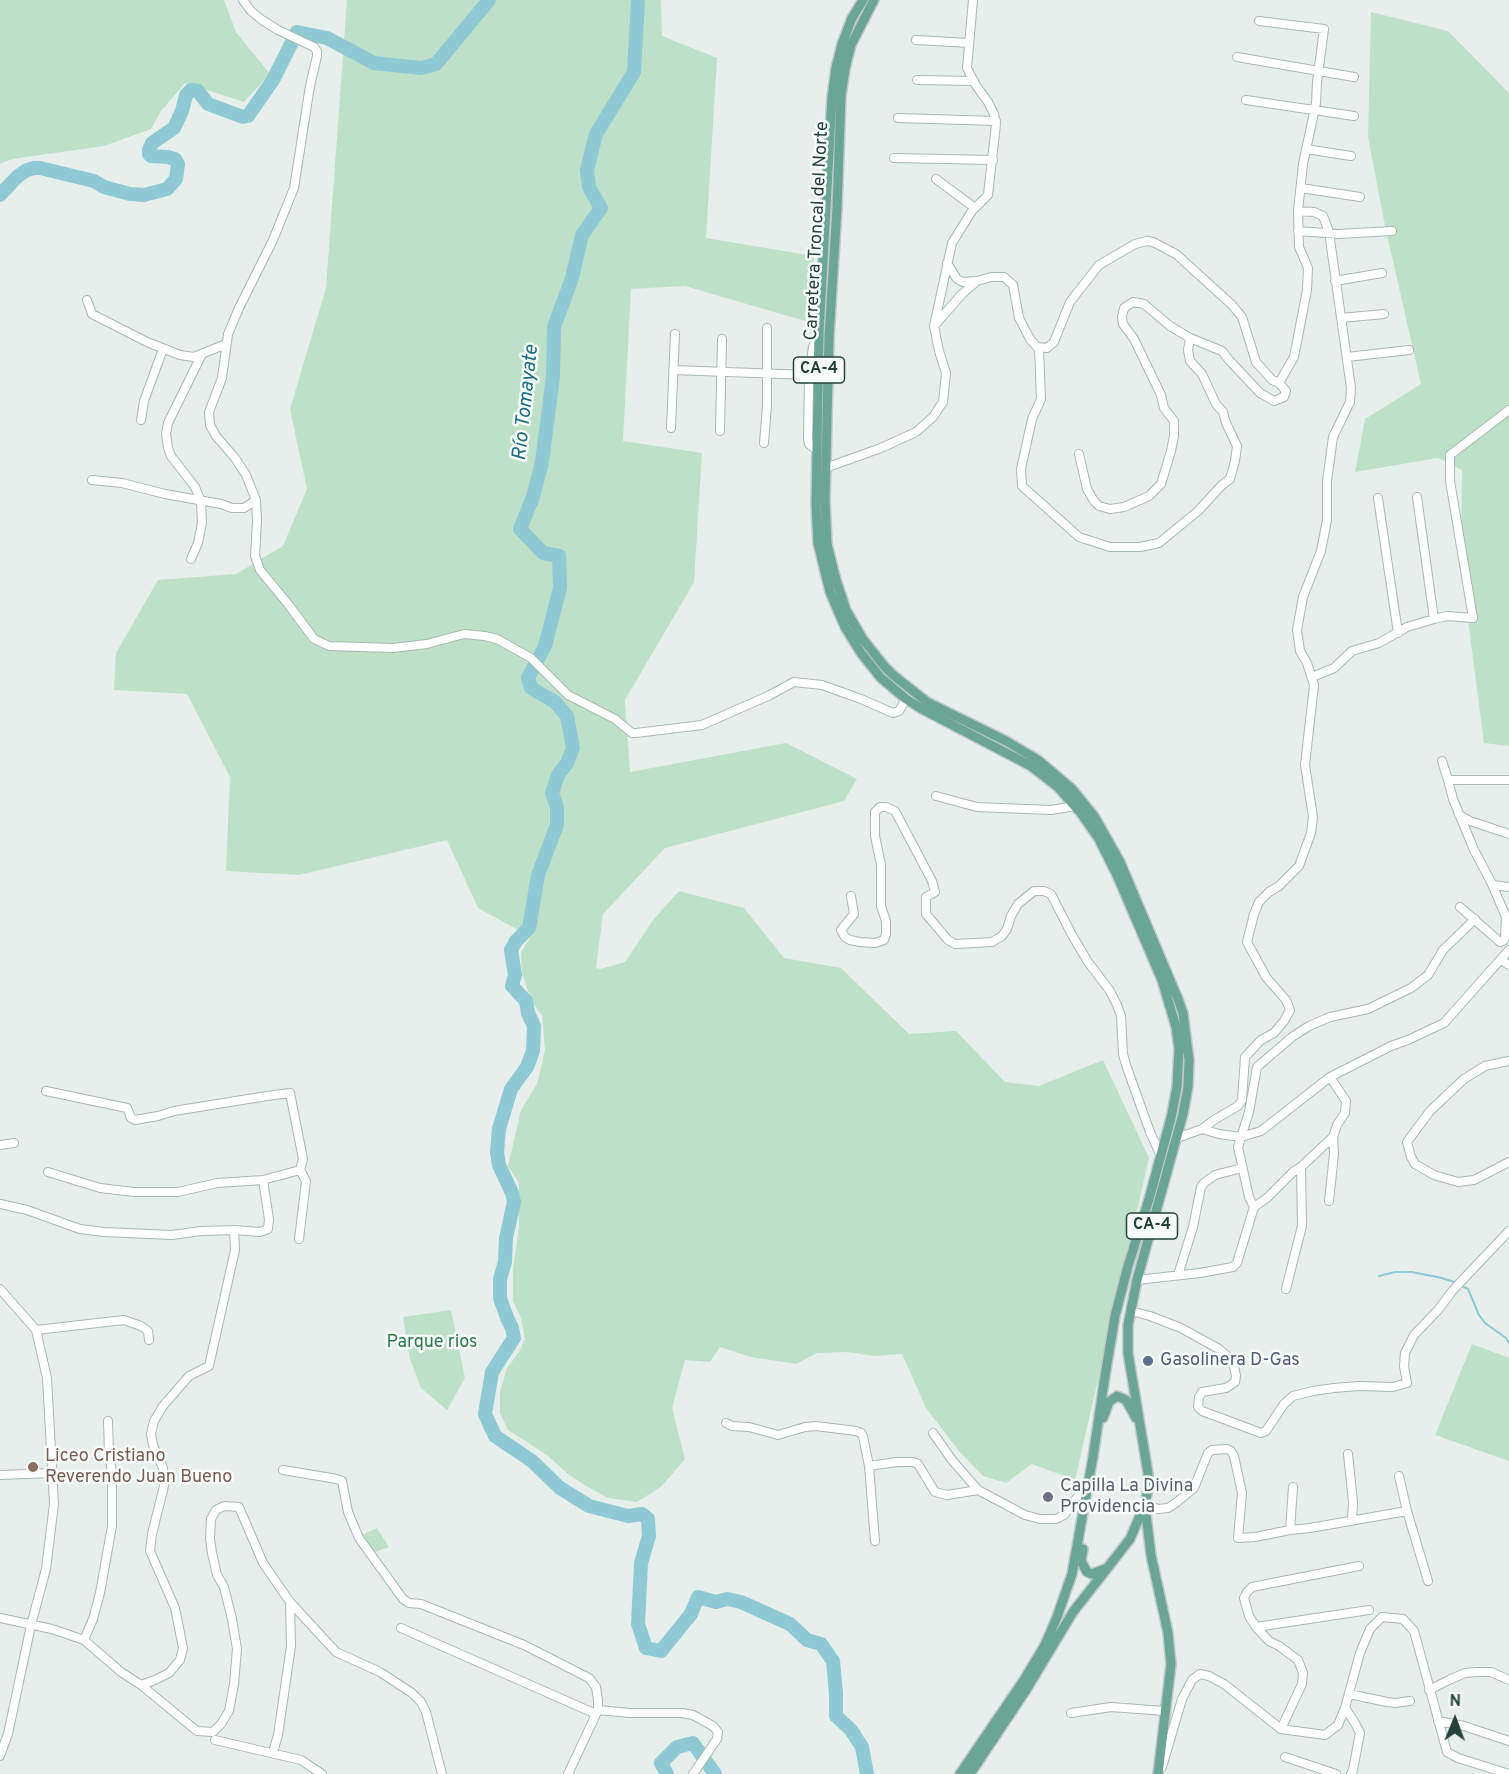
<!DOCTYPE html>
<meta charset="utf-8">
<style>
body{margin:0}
#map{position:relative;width:1509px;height:1774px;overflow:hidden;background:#e6efeb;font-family:Overpass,sans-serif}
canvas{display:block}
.north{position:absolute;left:1425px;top:1690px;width:60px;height:60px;-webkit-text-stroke:4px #f7fbf9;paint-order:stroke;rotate:1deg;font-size:16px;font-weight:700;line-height:24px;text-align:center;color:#24423a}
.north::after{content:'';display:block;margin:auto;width:21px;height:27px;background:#24423a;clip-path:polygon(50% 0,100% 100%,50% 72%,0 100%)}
</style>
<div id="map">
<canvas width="1509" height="1774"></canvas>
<div class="north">N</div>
</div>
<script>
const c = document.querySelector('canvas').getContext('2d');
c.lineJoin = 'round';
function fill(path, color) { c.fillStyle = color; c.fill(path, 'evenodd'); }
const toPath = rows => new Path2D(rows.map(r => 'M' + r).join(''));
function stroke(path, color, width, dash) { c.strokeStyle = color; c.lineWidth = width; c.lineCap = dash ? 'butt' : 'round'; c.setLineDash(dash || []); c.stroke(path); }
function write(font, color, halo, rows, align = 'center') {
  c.font = font + ' Overpass,sans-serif'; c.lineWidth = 5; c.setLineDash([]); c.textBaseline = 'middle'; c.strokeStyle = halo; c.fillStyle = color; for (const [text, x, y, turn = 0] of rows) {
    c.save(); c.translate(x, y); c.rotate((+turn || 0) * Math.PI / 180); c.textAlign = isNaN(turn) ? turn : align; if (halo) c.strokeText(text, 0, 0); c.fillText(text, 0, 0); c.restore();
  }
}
fill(toPath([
 [0,0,224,0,236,32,270,74,244,102,185,83,161,111,151,129,104,146,12,159,0,164],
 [347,0,661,0,662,36,717,58,706,238,814,256,812,323,685,286,631,289,623,441,702,453,694,582,625,700,630,772,786,743,857,779,844,801,665,848,603,914,596,968,600,969,625,962,653,920,679,891,744,908,784,958,841,968,909,1034,956,1031,1005,1082,1039,1086,1103,1060,1149,1158,1075,1480,1032,1464,1006,1483,983,1476,959,1451,926,1408,902,1354,874,1356,847,1352,817,1353,796,1364,751,1357,720,1347,710,1362,685,1360,672,1408,685,1459,662,1486,637,1502,608,1498,586,1486,568,1474,547,1455,508,1430,500,1413,500,1392,507,1368,519,1352,525,1339,521,1318,513,1301,513,1269,519,1227,519,1183,508,1166,521,1110,537,1084,545,1050,542,1015,532,1002,522,974,521,952,531,937,478,908,447,840,299,875,226,871,230,777,187,694,114,690,116,653,158,580,236,574,283,546,307,489,290,409,326,288],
 [1371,12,1448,31,1509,93,1509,746,1484,743,1461,566,1462,470,1438,458,1355,472,1365,419,1421,384,1385,226,1368,137],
 [451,1310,465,1378,447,1410,421,1388,410,1359,403,1317],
 [1472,1344,1509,1358,1509,1461,1435,1435],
 [377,1528,389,1547,373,1553,362,1535]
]), '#bfe0c8');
stroke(toPath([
 [1379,1276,1395,1272,1412,1272,1442,1278,1454,1282],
 [1464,1287,1468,1289,1479,1315,1485,1323,1506,1338,1509,1343]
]), '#8ec9d4', 2);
stroke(toPath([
 [638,0,634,72,596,134,587,170,589,187,601,208,582,235,572,278,554,327,553,377,542,462,533,497,520,529,543,553,559,556,560,588,545,646,528,678,531,688,555,702,567,716,573,748,567,763,558,775,552,793,557,807,557,825,538,875,529,928,516,941,511,950,515,975,512,986,526,1001,528,1013,534,1026,533,1051,527,1067,511,1089,499,1129,497,1152,499,1165,512,1193,514,1202,506,1238,505,1262,500,1279,500,1298,507,1318,512,1328,514,1338,492,1372,485,1414,495,1436,532,1461,560,1488,589,1506,628,1516,642,1514,648,1519,649,1536,641,1563,638,1624,646,1648,661,1651,691,1614,698,1597,716,1602,727,1599,741,1602,790,1624,807,1640,821,1644,833,1661,836,1693,836,1716,851,1730,862,1747,867,1774],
 [0,195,18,176,27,170,34,168,40,168,94,181,104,187,130,194,144,195,167,189,176,179,178,164,175,159,168,157,151,156,149,154,149,150,152,143,174,128,182,111,186,95,191,90,198,91,208,104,243,117,248,116,273,80,297,32,327,38,374,63,421,68,436,64,489,0],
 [667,1774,661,1763,677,1747,693,1743,715,1774]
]), '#8ec9d4', 14);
const minor = toPath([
 [243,0,251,11,262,20,278,30,314,47,317,51,317,56,310,86,294,188,273,240,239,308,228,334,222,378,209,412,210,425,216,436,235,458,246,475,256,500,257,521,255,556,260,570,288,604,314,639,329,646,393,648,427,644,464,634,485,636,497,639,531,658,568,695,615,719,632,733,636,733,702,725,768,696,794,682,822,685,861,699,893,713,899,711,906,699],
 [1259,21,1324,29,1317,82,1316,103,1303,164,1298,211,1299,247,1308,268,1307,290,1294,357,1279,383],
 [916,40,969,43],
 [1237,57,1354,77],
 [917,80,974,81],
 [1246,100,1354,116],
 [898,118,996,121],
 [1306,149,1351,156],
 [894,158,993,160],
 [936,179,975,208],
 [1301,188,1360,197],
 [1298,231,1338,234,1392,231],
 [947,263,957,279,963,282,977,281],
 [1335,281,1382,273],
 [87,300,92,314,147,342,180,355,194,357,226,344],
 [1341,318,1384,314],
 [934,326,962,294,977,281,991,277,1004,277,1013,285,1019,318,1030,339,1037,347,1047,348,1054,342,1070,302,1099,265,1135,244,1147,241,1153,242,1176,254,1232,305,1242,317,1256,362,1272,380,1279,383,1286,391,1284,397,1274,401,1260,393,1229,360,1222,351,1190,338,1170,326,1144,304,1133,302,1124,308,1122,317,1123,324,1134,339,1161,395,1164,408,1174,421,1174,436,1171,451,1161,484,1149,496,1124,507,1110,509,1099,506,1094,501,1087,489,1079,454],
 [1039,347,1041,399,1032,419,1021,469,1022,486,1079,537,1110,547,1140,547,1159,543,1198,511,1222,485,1230,479,1235,461,1237,446,1226,423,1223,412,1216,404,1202,374,1190,361,1188,350,1190,338],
 [1347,357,1409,350],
 [673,370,809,375],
 [141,420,144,401,163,349],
 [671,428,675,334],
 [720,431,722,339],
 [764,443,767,405,767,328],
 [817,450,809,444,808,439,809,375,813,347,819,334],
 [825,468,881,448,916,432,933,417,943,402,946,373,939,351,934,326,952,243,972,211,988,195,996,124,994,114,988,102,975,84,967,68,973,0],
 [92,480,122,483,165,494,221,504,232,508,244,508,256,500],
 [1417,497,1434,619],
 [1378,498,1398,633],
 [191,559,198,543,202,523,201,502,195,487,171,456,168,448,166,434,168,423,202,354],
 [1312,677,1334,668,1352,651,1379,643,1407,627,1434,619,1447,616,1473,618,1450,481,1450,455,1509,410],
 [1442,761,1448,780],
 [936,796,977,807,1051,810,1075,806],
 [1459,815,1470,821,1509,834],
 [1493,885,1509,887],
 [851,896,854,914,841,930,845,937,850,940,860,942,875,943,884,940,886,934,886,921,881,906,881,865,875,836,875,812,880,807,886,807,895,811,932,881,935,892,926,897,926,914,948,940,955,944,992,942,1002,936,1007,929,1011,916,1018,904,1034,891,1044,891,1051,894,1072,935,1088,962,1110,991,1117,1005,1121,1016,1123,1054,1126,1065,1150,1132,1161,1156],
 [1460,907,1500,942,1503,941,1505,938,1506,917,1491,882,1474,850,1453,799,1448,780,1509,780],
 [1501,960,1509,965],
 [1509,1061,1485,1066,1464,1079,1430,1111,1407,1142,1411,1157,1415,1164,1434,1175,1458,1182,1474,1180,1509,1162],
 [46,1091,127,1108,131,1118,135,1120,158,1116,174,1111,267,1096,290,1093,303,1159,300,1170,306,1181,299,1239],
 [1202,1129,1219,1134,1241,1137,1261,1131,1330,1077,1391,1046,1408,1040,1444,1023,1509,950],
 [1177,1138,1202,1129,1214,1120,1238,1106,1242,1100,1245,1057,1261,1040,1274,1033,1284,1021,1290,1010,1286,1000,1266,977,1247,942,1254,914,1259,902,1269,892,1279,886,1299,866,1311,833,1313,817,1305,765,1314,685,1307,663,1300,651,1297,630,1303,597,1321,551,1327,520,1327,481,1333,437,1350,402,1351,388,1329,232,1323,216,1314,212,1298,211],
 [0,1145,14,1143],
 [48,1172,100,1188,134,1192,178,1192,217,1183,263,1180,300,1170],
 [1329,1201,1334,1154,1333,1137],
 [0,1204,27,1210,80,1229,104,1232,172,1235,201,1231,234,1230,260,1232,268,1229,269,1219,263,1180],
 [1254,1207,1267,1198,1293,1172,1301,1167,1333,1137,1337,1125,1345,1113,1346,1101,1330,1077],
 [1178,1275,1193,1227,1201,1187,1204,1183,1215,1175,1242,1168],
 [1137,1280,1200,1273,1233,1267,1237,1263,1254,1207,1249,1197,1238,1147,1249,1112,1257,1067,1292,1037,1309,1026,1330,1017,1368,1009,1411,988,1428,975,1443,950,1475,919],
 [0,1289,36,1330,47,1378,54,1504,46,1569,31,1625,8,1734,0,1756],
 [1286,1289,1302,1226,1301,1167],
 [1131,1311,1150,1316,1181,1328,1219,1349,1233,1361,1236,1376,1235,1382,1226,1388,1202,1392,1199,1397,1198,1407,1202,1411,1261,1433,1266,1431,1284,1404,1293,1396,1313,1391,1334,1388,1359,1386,1393,1387,1407,1383,1404,1366,1405,1353,1414,1335,1438,1310,1453,1290,1509,1231],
 [36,1330,124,1320,141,1326,148,1331,149,1340],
 [726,1423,732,1426,749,1427,778,1435,805,1427,816,1426,856,1431,861,1433,863,1436,869,1466],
 [933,1433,952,1460,978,1490,1025,1515,1040,1519,1056,1519,1064,1515,1088,1483],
 [1348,1454,1353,1502,1352,1520],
 [283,1470,337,1479,342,1481,348,1512,359,1538,403,1599,409,1603,421,1604,524,1645,589,1678,596,1687,598,1700,598,1710,568,1774],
 [0,1475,53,1473],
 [1399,1476,1407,1511],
 [1145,1504,1158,1509,1168,1508,1177,1502,1194,1488,1208,1453,1212,1450,1227,1449,1231,1451,1234,1456,1242,1493,1238,1538,1255,1537,1290,1530,1310,1528,1407,1511,1428,1581],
 [1290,1530,1293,1487],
 [875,1541,869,1466,897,1462,913,1462,918,1464,935,1492,947,1495,978,1490],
 [0,1618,52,1629,84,1640,121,1672,141,1685,197,1731,213,1732,221,1724,229,1711,234,1684,237,1649,232,1619,224,1587,217,1575,212,1553,210,1539,211,1519,216,1510,224,1506,239,1507,263,1563,290,1602,336,1652,380,1672,412,1693,421,1702,426,1712,442,1774],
 [1256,1627,1369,1610],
 [401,1628,596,1714],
 [84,1640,93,1619,100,1593,112,1526,112,1473,109,1453,108,1421],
 [141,1685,155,1680,169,1673,180,1660,183,1648,175,1608,150,1551,152,1534,164,1486,163,1468,153,1445,151,1434,154,1421,163,1406,189,1376,209,1366,235,1250,234,1230],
 [1429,1690,1451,1679,1465,1673,1476,1672,1491,1672,1509,1680],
 [1349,1694,1387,1702,1395,1703,1410,1701],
 [1345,1708,1355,1723,1360,1733,1353,1770,1351,1774],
 [598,1710,630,1713,683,1713,693,1715,713,1726,718,1732,717,1739,693,1774],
 [1071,1713,1111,1707,1165,1711],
 [1438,1721,1464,1726,1509,1741],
 [1281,1729,1302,1684,1303,1673,1298,1660,1279,1646,1269,1641,1256,1627,1249,1616,1244,1598,1247,1592,1252,1587,1359,1566],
 [215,1740,301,1760,322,1774],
 [273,1752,278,1735,291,1646,290,1602],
 [1285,1757,1336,1774],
 [1162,1767,1182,1699,1192,1680,1200,1674,1209,1676,1224,1684,1281,1729,1325,1735,1338,1725,1345,1708,1360,1653,1370,1629,1382,1617,1403,1619,1414,1631,1447,1752,1458,1758,1509,1774]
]);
const major = toPath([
 [863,0,852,18,842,44,836,68,832,97,819,333,816,505,818,543,830,592,845,627,861,653,881,678,906,699,922,709,1031,766,1058,787,1081,813,1099,839,1117,875,1162,980,1176,1027,1179,1049,1177,1087,1171,1118,1149,1199,1128,1266,1115,1316,1105,1376,1093,1457,1072,1574,1057,1617,1045,1645,1024,1680,960,1774],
 [874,0,851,45,845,69,841,95,837,208,829,337,825,500,827,544,836,580,846,610,862,638,884,666,893,675,927,702,1006,741,1038,760,1072,789,1094,816,1120,862,1178,999,1183,1013,1189,1060,1188,1087,1183,1114,1137,1280,1128,1325,1128,1353,1148,1473,1148,1489,1145,1504,1130,1539,1073,1612,1026,1690,970,1774],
 [1103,1418,1109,1402,1117,1396,1126,1400,1136,1418],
 [1145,1506,1151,1555,1168,1633,1171,1664,1158,1774],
 [1083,1549,1081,1561,1087,1572,1092,1574,1105,1569]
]);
stroke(minor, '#a8b8b2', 10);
stroke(major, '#c2cac8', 12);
stroke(minor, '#fff', 8);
stroke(major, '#6aa596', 9);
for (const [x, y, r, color] of [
 [1148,1361,6,"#5c6f8a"],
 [33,1467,6,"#8d6e63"],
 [1048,1497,6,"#6b7280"]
]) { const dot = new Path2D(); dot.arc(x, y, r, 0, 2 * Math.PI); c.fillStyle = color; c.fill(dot); stroke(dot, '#f7fbf9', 2); }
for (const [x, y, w] of [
 [819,370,51],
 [1152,1226,51]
]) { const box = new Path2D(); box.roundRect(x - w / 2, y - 13, w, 26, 4.5); c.fillStyle = '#f7fbf9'; c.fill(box); stroke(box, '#24423a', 1.5); }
write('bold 16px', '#24423a', null, [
 ["CA-4",819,370],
 ["CA-4",1152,1226]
]);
write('18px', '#24423a', '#f7fbf9', [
 ["Carretera Troncal del Norte",818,231,-87]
]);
write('18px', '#2d7a4b', '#f7fbf9', [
 ["Parque rios",432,1343]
]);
write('18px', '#4e5e75', '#f7fbf9', [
 ["Gasolinera D-Gas",1160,1361]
], 'left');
write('18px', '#785e54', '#f7fbf9', [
 ["Liceo Cristiano",45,1457],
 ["Reverendo Juan Bueno",45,1478]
], 'left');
write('18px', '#5b616d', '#f7fbf9', [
 ["Capilla La Divina",1060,1487],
 ["Providencia",1060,1508]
], 'left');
write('italic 20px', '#1c6f80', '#f7fbf9', [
 ["Río Tomayate",527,403,-84]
]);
</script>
